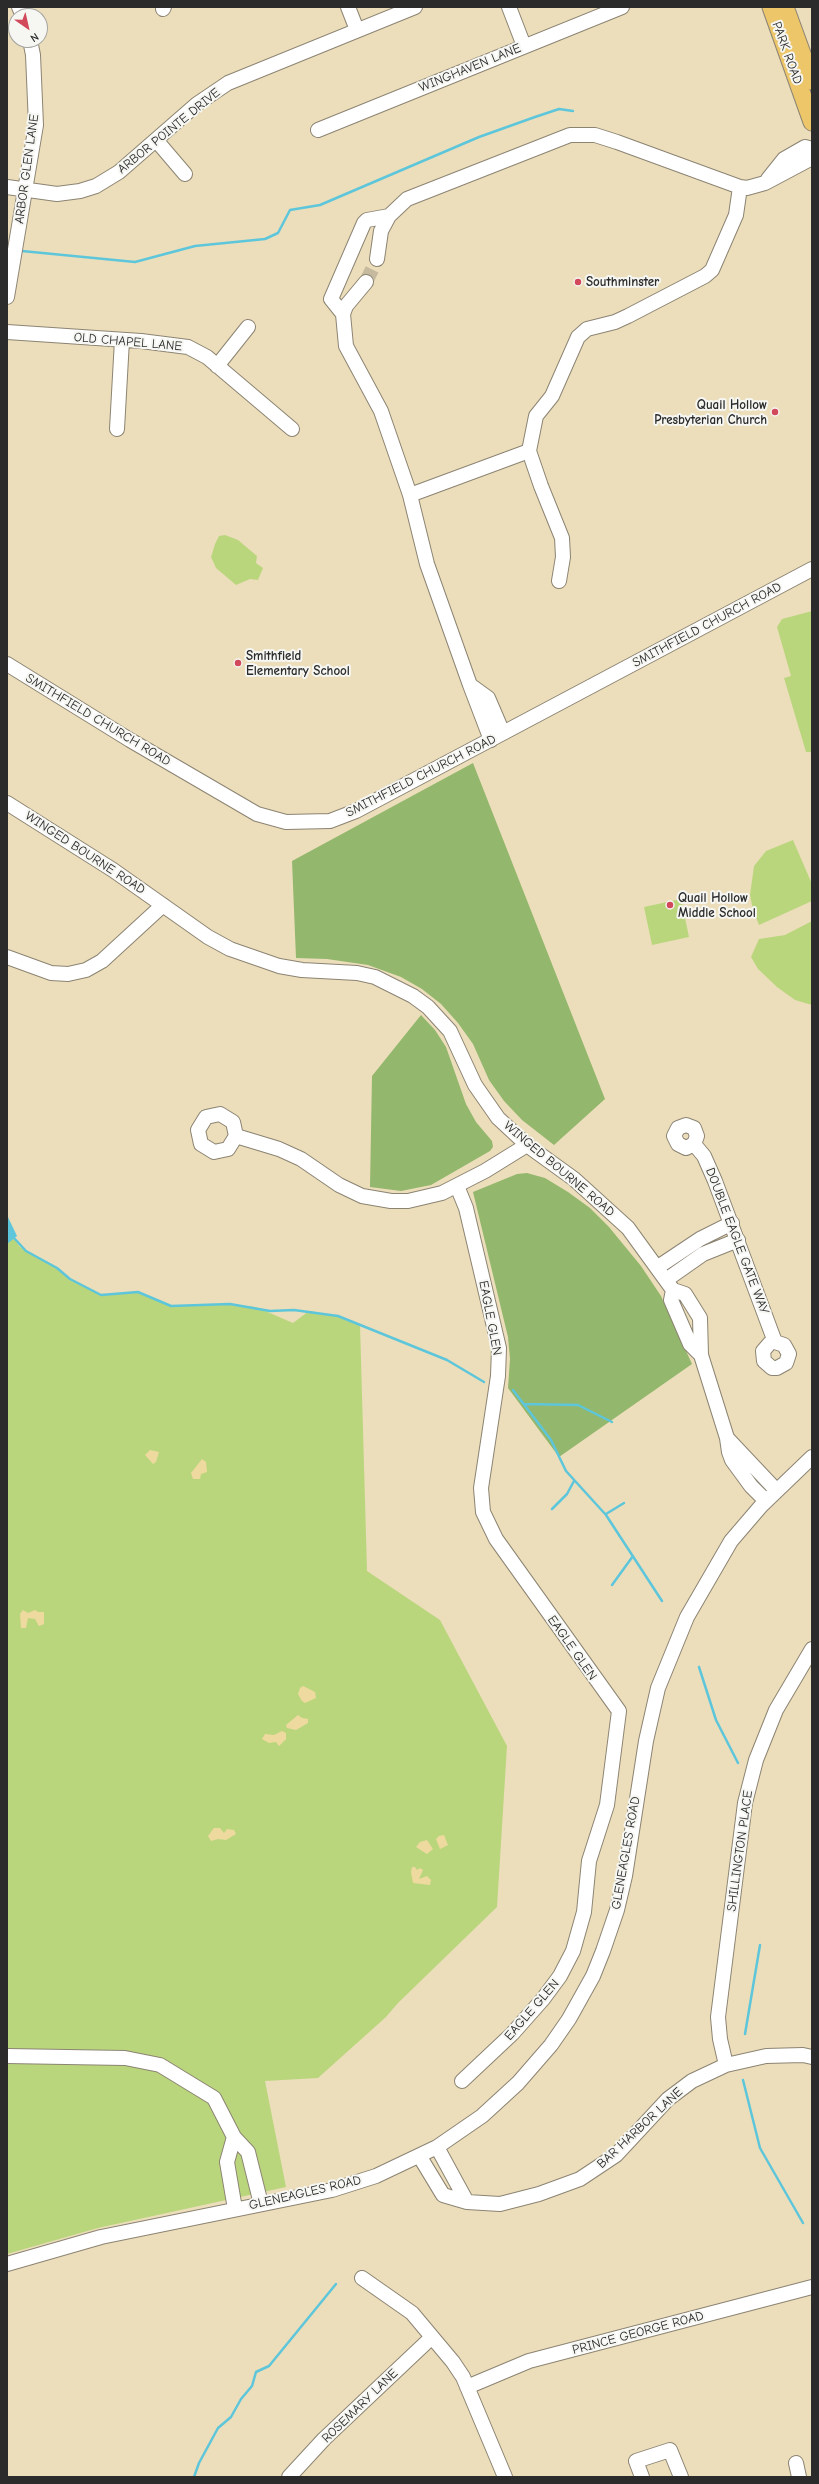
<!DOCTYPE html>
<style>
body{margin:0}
#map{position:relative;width:819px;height:2484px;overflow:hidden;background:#ecdebb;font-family:"Comic Neue",sans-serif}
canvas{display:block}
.frame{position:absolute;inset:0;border:8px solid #2b2b2b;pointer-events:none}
.north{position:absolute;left:8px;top:8px;width:40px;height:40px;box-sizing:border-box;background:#f6f6f2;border:1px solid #a5a5a2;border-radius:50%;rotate:146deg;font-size:11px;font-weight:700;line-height:16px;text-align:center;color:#2b2b2b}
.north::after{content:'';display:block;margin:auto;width:14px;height:18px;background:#d1495b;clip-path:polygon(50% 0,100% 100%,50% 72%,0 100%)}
</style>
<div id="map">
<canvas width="819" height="2484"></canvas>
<div class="frame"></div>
<div class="north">N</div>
</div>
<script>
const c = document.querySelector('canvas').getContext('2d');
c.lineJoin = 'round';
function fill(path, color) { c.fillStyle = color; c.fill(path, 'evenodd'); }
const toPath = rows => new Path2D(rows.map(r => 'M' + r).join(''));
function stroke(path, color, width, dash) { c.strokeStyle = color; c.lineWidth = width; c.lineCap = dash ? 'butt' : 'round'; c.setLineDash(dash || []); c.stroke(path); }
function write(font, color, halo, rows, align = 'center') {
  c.font = font + ' "Comic Neue",sans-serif'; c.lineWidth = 4; c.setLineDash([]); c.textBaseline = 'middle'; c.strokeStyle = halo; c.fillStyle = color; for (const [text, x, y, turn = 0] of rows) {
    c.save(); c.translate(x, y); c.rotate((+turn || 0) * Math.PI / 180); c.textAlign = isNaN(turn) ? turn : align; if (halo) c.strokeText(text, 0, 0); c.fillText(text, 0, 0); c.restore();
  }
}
fill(toPath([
 [225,535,238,540,257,556,256,563,263,568,258,580,250,579,236,585,216,568,211,557,215,544,219,536],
 [812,611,812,752,806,752,784,678,791,676,777,627,782,619],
 [793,840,812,884,812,901,759,925,753,910,750,895,754,866,766,851],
 [681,899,689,937,652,945,644,907],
 [812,921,812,1005,795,1000,777,987,758,969,751,957,759,939,785,935],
 [7,1227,19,1246,26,1251,57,1268,70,1279,101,1295,138,1292,171,1306,230,1304,256,1307,293,1323,309,1311,338,1316,360,1324,367,1571,440,1620,507,1746,497,1907,398,2003,386,2017,318,2078,265,2081,286,2187,98,2228,7,2254]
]), '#bad67d');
fill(toPath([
 [473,763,605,1099,554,1145,522,1120,504,1101,489,1080,473,1044,458,1023,441,1004,422,989,401,977,368,965,327,959,296,958,292,861],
 [421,1015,435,1030,446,1047,466,1104,476,1122,492,1141,493,1147,490,1151,431,1185,401,1191,370,1187,372,1076],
 [527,1173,545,1178,568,1192,590,1208,609,1227,641,1266,661,1296,692,1364,559,1457,508,1388,510,1359,508,1337,473,1192,517,1174]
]), '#93b76c');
fill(toPath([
 [150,1450,159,1452,156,1462,153,1464,145,1455],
 [202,1459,206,1462,207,1472,201,1474,200,1479,193,1479,191,1473],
 [23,1610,28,1613,35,1610,38,1612,44,1612,44,1624,39,1626,35,1619,28,1618,26,1628,21,1628,20,1614],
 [303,1686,315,1692,316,1698,305,1703,302,1701,298,1694,300,1688],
 [298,1715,302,1718,308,1719,308,1723,296,1730,287,1728,286,1725],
 [282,1731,286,1733,286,1739,279,1746,276,1742,269,1743,262,1739,265,1734,274,1735],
 [214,1828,220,1828,224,1833,227,1829,234,1830,236,1834,226,1840,218,1839,211,1841,208,1836],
 [444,1835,448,1845,440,1849,436,1839,439,1836],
 [427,1840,433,1849,427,1854,416,1847,420,1842],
 [415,1867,417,1870,420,1868,423,1870,419,1879,427,1876,431,1880,430,1885,413,1883,411,1872,412,1867]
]), '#eeda9e');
fill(toPath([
 [7,1215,17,1236,7,1244]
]), '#5ec6da');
stroke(toPath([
 [7,250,8,250],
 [22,251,135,262,195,246,265,239,278,233,290,210,320,205,479,137,535,117,559,109,573,111],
 [14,1238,26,1251,57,1268,70,1279,101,1295,138,1292,171,1306,230,1304,270,1311,294,1310,338,1316,447,1360,484,1382],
 [513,1390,551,1440,566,1471,606,1515,662,1601],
 [524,1404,578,1405,612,1422],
 [552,1509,567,1494,574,1481],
 [606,1514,624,1503],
 [612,1585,633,1556],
 [699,1667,716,1720,738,1763],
 [745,2034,760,1945],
 [743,2080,760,2148,803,2223],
 [194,2477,199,2463,218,2428,231,2417,241,2399,252,2386,256,2372,269,2366,336,2284]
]), '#5ec6da', 2.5);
stroke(toPath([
 [366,282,377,259]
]), '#c5ba9e', 14, [14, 7]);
const minor = toPath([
 [19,7,23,16],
 [348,7,357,30],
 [509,7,524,46],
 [163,9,164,7],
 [318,130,622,7],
 [156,140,185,174],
 [768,179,784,159,805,147,812,149],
 [7,187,57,194,80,191,96,186,119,172,197,104,228,83,415,7],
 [389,216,407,199,570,135,595,135,617,142,740,187,747,188,765,183,812,158],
 [366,282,346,306,343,314,331,299,364,223,367,220,389,216,381,231,377,259],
 [7,297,36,125,33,55,30,40],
 [343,314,346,346,381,411,410,495,427,564,470,685],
 [7,332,141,341,188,347,207,357,292,429],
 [217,366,248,327],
 [117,429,122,340],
 [529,451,541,486,562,538,563,557,559,581],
 [410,495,529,451,536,416,552,396,578,337,587,329,615,322,628,316,705,276,712,270,736,215,740,187],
 [7,664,130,740,257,814,286,822,330,821,356,811,812,569],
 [491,740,470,685,488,698,503,733],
 [7,803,113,870,208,937,230,949,279,966,302,970,357,973,375,977,413,996,428,1007,450,1031,475,1085,498,1118,527,1145,574,1179,628,1228,673,1290],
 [7,957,51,973,68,974,86,970,102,961,163,905],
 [236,1136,228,1149,214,1152,201,1144,198,1130,206,1117,220,1114,233,1122,236,1136,279,1149,301,1159,339,1185,362,1196,391,1201,408,1201,442,1193,485,1171,527,1145],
 [694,1144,697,1136,694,1128,686,1125,678,1128,674,1136,678,1144,686,1148,694,1144,704,1156,715,1181,775,1342,770,1343,763,1351,764,1361,772,1368,777,1368,786,1363,789,1354,784,1345,775,1342],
 [457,1186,466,1208,499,1348,498,1376,481,1488,483,1512,496,1539,619,1711,607,1805,589,1861,584,1912,573,1951,560,1976,543,1999,512,2034,462,2081],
 [658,1267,700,1239,732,1223],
 [666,1280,703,1254,738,1240],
 [701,1355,690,1344,671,1300,673,1290,685,1294,700,1318,701,1355,727,1438],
 [766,1501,751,1486,732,1460,729,1452,727,1438,776,1490],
 [7,2056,125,2058,160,2065,214,2098,234,2137],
 [726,2065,720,2039,718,2017,745,1803,756,1760,776,1710,812,1649],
 [420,2157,443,2195,467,2202,437,2147],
 [467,2202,500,2204,539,2194,580,2179,616,2155,668,2099,692,2081,726,2065,766,2056,803,2055,812,2057],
 [235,2209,227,2162,234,2137,248,2152,261,2204],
 [7,2264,101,2237,332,2190,376,2176,437,2147,482,2116,518,2083,551,2045,569,2019,593,1976,603,1951,617,1910,625,1876,646,1741,658,1688,687,1617,731,1541,761,1506,812,1457],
 [362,2278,412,2313,453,2362,463,2377,505,2477],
 [467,2387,529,2361,812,2287],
 [796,2463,799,2477],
 [289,2477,324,2439,432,2337],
 [642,2477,636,2461,670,2450,681,2477]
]);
const major = toPath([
 [771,7,812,122],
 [785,7,812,81]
]);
stroke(minor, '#8c8473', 16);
stroke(major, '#8c8473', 19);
stroke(minor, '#fff', 14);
stroke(major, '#ecc669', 17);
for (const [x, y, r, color] of [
 [578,282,4,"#d1495b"],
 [775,412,4,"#d1495b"],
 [238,663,4,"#d1495b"],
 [670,905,4,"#d1495b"]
]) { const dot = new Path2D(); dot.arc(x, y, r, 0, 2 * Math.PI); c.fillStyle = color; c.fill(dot); stroke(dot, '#f6f6f2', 1.5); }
write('13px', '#2b2b2b', '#f6f6f2', [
 ["PARK ROAD",787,53,70],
 ["WINGHAVEN LANE",470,68,-22],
 ["ARBOR POINTE DRIVE",169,131,-39],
 ["ARBOR GLEN LANE",27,169,-82],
 ["OLD CHAPEL LANE",128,342,5],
 ["SMITHFIELD CHURCH ROAD",707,625,-28],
 ["SMITHFIELD CHURCH ROAD",98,720,31],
 ["SMITHFIELD CHURCH ROAD",421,776,-27],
 ["WINGED BOURNE ROAD",85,853,33],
 ["WINGED BOURNE ROAD",559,1169,40],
 ["DOUBLE EAGLE GATE WAY",737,1241,69],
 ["EAGLE GLEN",490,1318,79],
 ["EAGLE GLEN",572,1648,55],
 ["SHILLINGTON PLACE",740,1851,-82],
 ["GLENEAGLES ROAD",626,1853,-80],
 ["EAGLE GLEN",532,2010,-49],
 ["BAR HARBOR LANE",640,2128,-43],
 ["GLENEAGLES ROAD",305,2193,-13],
 ["PRINCE GEORGE ROAD",638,2333,-15],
 ["ROSEMARY LANE",360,2406,-44]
]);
write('bold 13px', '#2b2b2b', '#f6f6f2', [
 ["Southminster",586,282],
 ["Quail Hollow",767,405,"right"],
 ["Presbyterian Church",767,420,"right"],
 ["Smithfield",246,656],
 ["Elementary School",246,671],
 ["Quail Hollow",678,898],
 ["Middle School",678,913]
], 'left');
</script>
